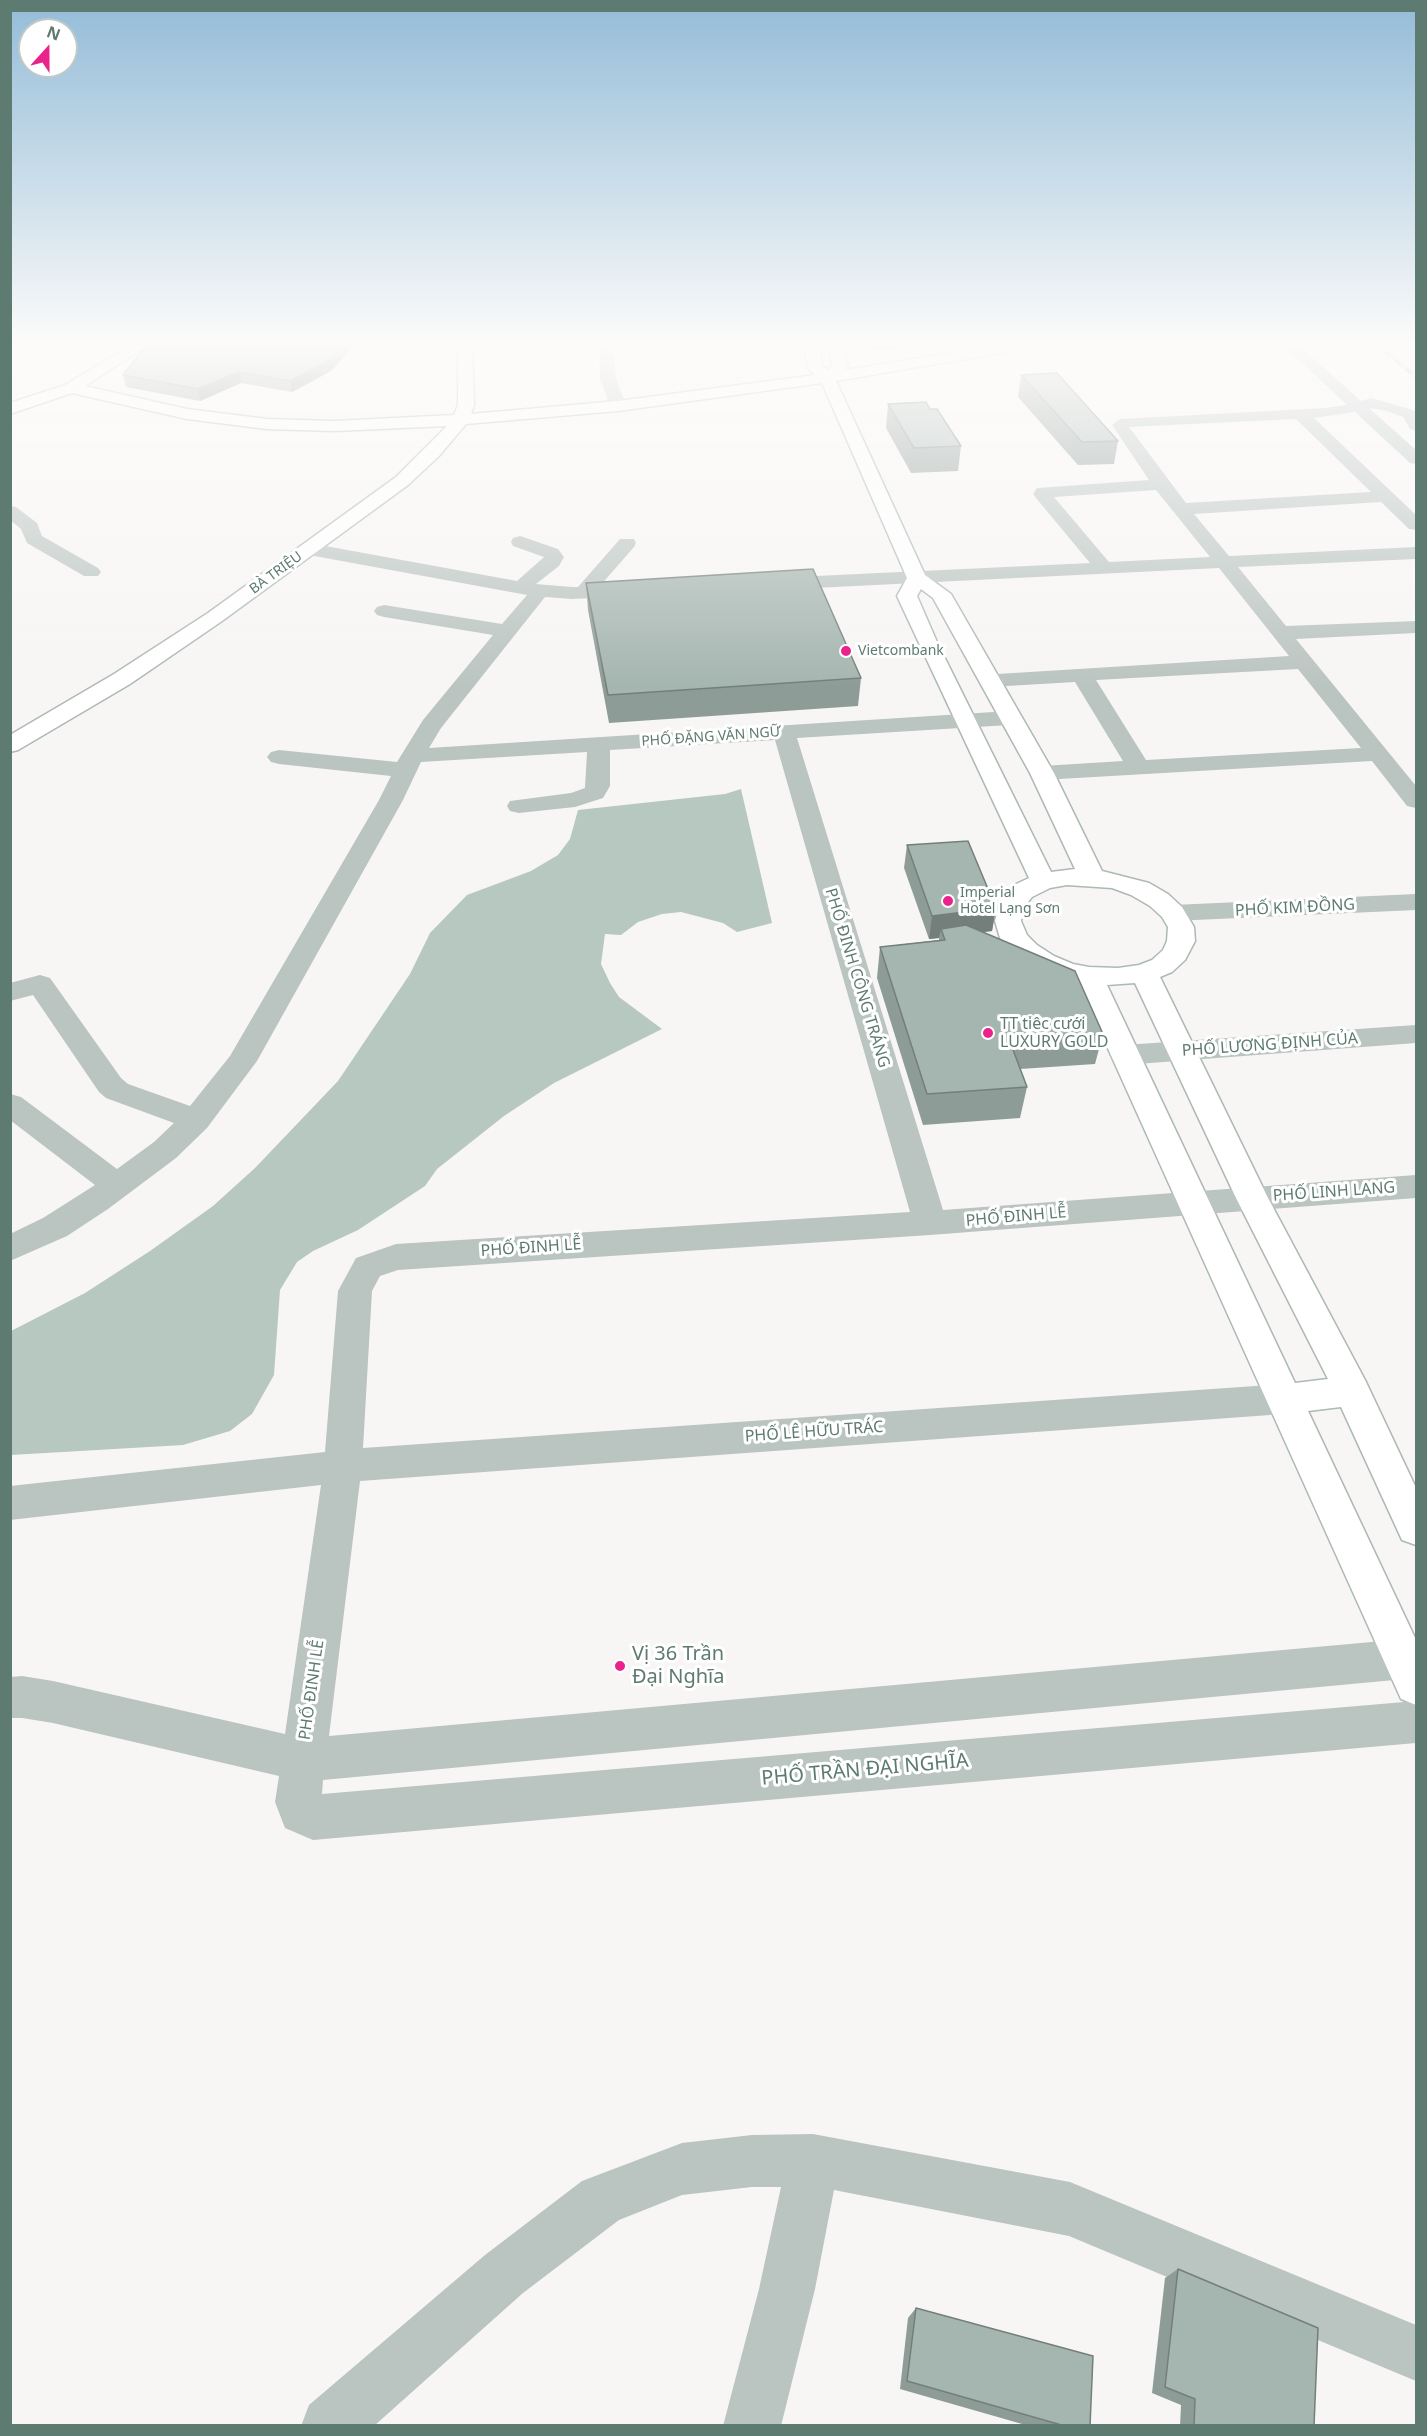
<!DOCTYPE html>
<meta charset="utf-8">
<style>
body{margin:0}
#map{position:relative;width:1427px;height:2436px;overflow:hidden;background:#f8f6f5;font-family:"Noto Sans",sans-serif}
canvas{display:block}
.frame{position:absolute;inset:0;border:12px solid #5e7b72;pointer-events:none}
.north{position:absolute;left:18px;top:18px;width:60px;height:60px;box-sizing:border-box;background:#fff;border:2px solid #bfcac7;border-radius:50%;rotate:21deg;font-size:16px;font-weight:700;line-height:24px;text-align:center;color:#5e7b72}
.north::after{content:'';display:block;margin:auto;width:21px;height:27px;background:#ea238c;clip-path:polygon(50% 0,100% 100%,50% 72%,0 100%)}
</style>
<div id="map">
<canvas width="1427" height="2436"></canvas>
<div class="frame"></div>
<div class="north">N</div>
</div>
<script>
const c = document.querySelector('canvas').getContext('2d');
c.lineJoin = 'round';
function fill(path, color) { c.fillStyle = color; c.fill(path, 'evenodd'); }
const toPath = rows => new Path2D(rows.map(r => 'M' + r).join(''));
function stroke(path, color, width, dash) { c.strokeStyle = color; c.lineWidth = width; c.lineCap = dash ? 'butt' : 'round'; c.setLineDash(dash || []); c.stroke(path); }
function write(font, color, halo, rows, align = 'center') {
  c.font = font + ' "Noto Sans",sans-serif'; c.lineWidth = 6; c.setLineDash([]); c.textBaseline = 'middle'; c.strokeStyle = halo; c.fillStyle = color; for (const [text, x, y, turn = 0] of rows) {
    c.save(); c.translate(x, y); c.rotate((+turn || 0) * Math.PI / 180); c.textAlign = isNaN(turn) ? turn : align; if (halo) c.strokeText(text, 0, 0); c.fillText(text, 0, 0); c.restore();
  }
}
fill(toPath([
 [741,789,772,923,737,932,723,923,681,912,662,914,638,922,621,935,605,934,601,964,610,983,619,997,662,1029,554,1083,504,1116,437,1169,425,1186,358,1230,313,1251,297,1262,280,1290,274,1375,252,1414,230,1431,183,1445,11,1455,11,1331,85,1293,150,1251,213,1206,255,1168,338,1081,410,974,430,933,467,895,531,871,558,855,570,839,578,810,725,794]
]), '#b6c8bf');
const secondary = toPath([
 [130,346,147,346,85,386,187,409,267,419,334,421,454,415,458,405,458,346,472,346,474,405,471,414,618,401,815,375,808,368,804,346,818,346,823,366,827,370,832,366,829,346,843,346,848,367,845,370,993,346,1026,346,1019,350,836,381,925,575,951,594,1054,773,1102,871,1149,883,1168,894,1182,907,1194,927,1195,941,1185,960,1172,972,1160,977,1268,1198,1365,1380,1416,1488,1416,1545,1402,1540,1341,1407,1308,1411,1416,1640,1416,1705,1401,1699,1078,982,1055,977,1034,968,1017,957,1000,938,995,921,999,905,1014,885,1029,878,897,596,907,578,822,383,618,411,466,424,439,456,408,485,222,621,130,684,18,750,10,752,10,735,114,674,208,613,396,477,447,426,334,431,267,429,187,419,72,393,10,414,10,403,65,385,130,346],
 [921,589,933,598,1030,773,1075,869,1051,872,937,642,917,596,921,589],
 [1067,885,1112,888,1131,895,1150,906,1162,917,1168,927,1167,941,1163,950,1152,960,1139,965,1118,968,1089,967,1073,964,1054,956,1037,945,1027,935,1021,921,1025,906,1032,897,1050,888,1067,885],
 [1135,983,1236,1198,1328,1379,1295,1383,1107,985,1135,983]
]);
stroke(secondary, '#acb9b5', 3);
fill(toPath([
 [599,346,613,346,616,378,626,406,624,409,612,409,610,406,600,378,599,346],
 [1284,346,1300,346,1361,401,1371,398,1416,411,1416,431,1410,429,1403,417,1387,411,1369,408,1416,450,1416,464,1410,463,1355,412,1314,418,1416,515,1416,530,1409,529,1381,502,1194,514,1229,556,1416,547,1416,559,1238,567,1286,626,1416,621,1416,633,1296,639,1416,786,1416,808,1407,806,1372,761,1042,780,1034,778,1030,773,1034,768,1042,766,1123,761,1075,682,989,687,981,685,978,680,981,675,1289,656,1219,568,774,590,767,588,764,584,767,580,774,578,1090,563,1036,498,1033,494,1037,488,1149,480,1112,425,1120,419,1325,408,1347,405,1284,346],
 [1296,419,1371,492,1186,503,1129,427,1296,419],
 [1156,490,1210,557,1109,562,1054,497,1156,490],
 [1298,669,1361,748,1146,760,1096,680,1298,669],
 [10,506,16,507,37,523,42,536,98,568,101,572,98,576,84,576,27,543,21,529,10,520,10,506],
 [520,536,558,549,564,557,559,566,536,584,572,587,578,587,620,539,634,539,636,543,634,547,600,586,633,584,640,586,643,590,640,594,633,596,572,599,545,597,441,728,429,748,1009,711,1017,713,1020,718,1017,723,1009,725,797,738,943,1210,1416,1175,1416,1198,930,1235,398,1270,380,1276,372,1291,363,1448,1284,1384,1297,1388,1302,1399,1297,1410,1284,1414,360,1481,329,1736,1416,1638,1416,1678,323,1780,322,1794,1416,1701,1416,1743,313,1840,285,1828,275,1802,279,1776,53,1723,22,1718,10,1718,10,1677,22,1676,53,1681,285,1734,321,1485,10,1520,10,1486,325,1452,338,1291,356,1258,396,1244,910,1212,775,740,610,750,610,786,603,798,575,807,519,813,510,811,507,806,510,801,571,793,585,788,587,752,421,762,403,800,257,1061,207,1128,176,1158,108,1209,67,1236,10,1261,10,1234,43,1218,95,1185,10,1120,10,1094,21,1097,117,1169,154,1142,174,1123,106,1098,99,1092,33,995,10,1001,10,983,40,975,50,978,121,1078,128,1084,190,1106,230,1056,379,800,391,776,279,764,271,762,267,757,271,752,279,750,397,762,423,720,493,635,384,617,377,615,374,611,377,607,384,605,502,624,527,595,309,555,302,553,299,549,302,545,309,543,517,581,544,557,513,546,511,542,513,538,520,536],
 [1416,894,1416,910,1173,921,1164,919,1160,913,1164,907,1173,905,1416,894],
 [1416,1025,1416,1043,1124,1065,1114,1062,1109,1055,1114,1048,1124,1045,1416,1025],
 [813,2134,1070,2182,1416,2325,1416,2381,1069,2236,834,2190,815,2289,781,2426,723,2426,759,2289,781,2187,752,2187,682,2195,619,2220,523,2293,374,2426,301,2426,309,2405,485,2255,582,2181,682,2143,752,2135,813,2134]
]), '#bac4c1');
fill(secondary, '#fff');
const rail = toPath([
 [1379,346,1416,377]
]);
stroke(rail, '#9aaaa5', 4);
stroke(rail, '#fff', 2, [7]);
fill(toPath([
 [146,346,354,346,331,371,292,392,241,383,200,401,126,387,123,375],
 [873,346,930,346,929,348,874,349],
 [1021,375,1118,441,1114,464,1078,465,1018,397],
 [888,404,930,409,961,446,958,471,911,473,886,428],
 [586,583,861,678,858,706,609,723,588,610],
 [907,845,996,908,992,931,982,932,1103,1034,1095,1064,1020,1069,1027,1087,1020,1118,923,1125,877,978,880,947,939,940,939,938,929,939,904,868],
 [1178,2269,1314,2426,1180,2426,1181,2405,1152,2393,1165,2278],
 [916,2308,1090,2426,1029,2426,900,2389,908,2318]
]), '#8e9c97');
fill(toPath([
 [343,346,354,346,331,371,292,392,290,381],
 [239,372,241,383,200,401,198,389],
 [996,908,992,931,944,937,941,929,939,938,929,939,932,916]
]), '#747f7b');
const building = toPath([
 [146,346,343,346,330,360,290,381,239,372,198,389,123,375,146,346],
 [1057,373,1118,441,1082,442,1021,375,1057,373],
 [926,402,930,409,937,409,961,446,914,448,888,404,926,402],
 [813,569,861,678,608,695,586,583,813,569],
 [968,841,996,908,932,916,907,845,968,841],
 [966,925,1075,971,1103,1034,1009,1039,1027,1087,927,1094,880,947,945,940,941,929,966,925],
 [1178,2269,1318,2328,1314,2426,1194,2426,1195,2399,1165,2387,1178,2269],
 [916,2308,1093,2356,1090,2426,1065,2426,907,2381,916,2308]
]);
fill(building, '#a5b5b0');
stroke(building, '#747f7b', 1.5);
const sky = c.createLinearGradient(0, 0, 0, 687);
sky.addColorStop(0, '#94bcd8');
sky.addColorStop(0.5, '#fcfbfa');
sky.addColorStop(1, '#fcfbfa00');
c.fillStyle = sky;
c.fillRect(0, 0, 1427, 687);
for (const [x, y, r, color] of [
 [846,651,6,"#ea238c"],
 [948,901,6,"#ea238c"],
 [988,1033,6,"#ea238c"],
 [620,1666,6,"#ea238c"]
]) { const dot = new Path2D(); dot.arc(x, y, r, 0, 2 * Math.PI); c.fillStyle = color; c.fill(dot); stroke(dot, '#fff', 2); }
write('14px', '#5e7b72', '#fff', [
 ["BÀ TRIỆU",276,573,-36],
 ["PHỐ ĐẶNG VĂN NGỮ",711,737,-4]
]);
write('14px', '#5e7b72', '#fff', [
 ["Vietcombank",858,651],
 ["Imperial",960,893],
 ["Hotel Lạng Sơn",960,909]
], 'left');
write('16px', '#5e7b72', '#fff', [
 ["PHỐ KIM ĐỒNG",1295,908,-3],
 ["PHỐ ĐINH CÔNG TRÁNG",857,978,73],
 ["PHỐ LƯƠNG ĐỊNH CỦA",1270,1045,-4],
 ["PHỐ LINH LANG",1334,1192,-4],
 ["PHỐ ĐINH LỄ",1016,1217,-5],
 ["PHỐ ĐINH LỄ",531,1248,-4],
 ["PHỐ LÊ HỮU TRÁC",814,1432,-4],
 ["PHỐ ĐINH LỄ",312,1690,-82]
]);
write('16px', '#5e7b72', '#fff', [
 ["TT tiêc cưới",1000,1024],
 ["LUXURY GOLD",1000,1042]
], 'left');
write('20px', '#5e7b72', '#fff', [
 ["Vị 36 Trần",632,1654],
 ["Đại Nghĩa",632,1677]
], 'left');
write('20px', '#5e7b72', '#fff', [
 ["PHỐ TRẦN ĐẠI NGHĨA",865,1770,-5]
]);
</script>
